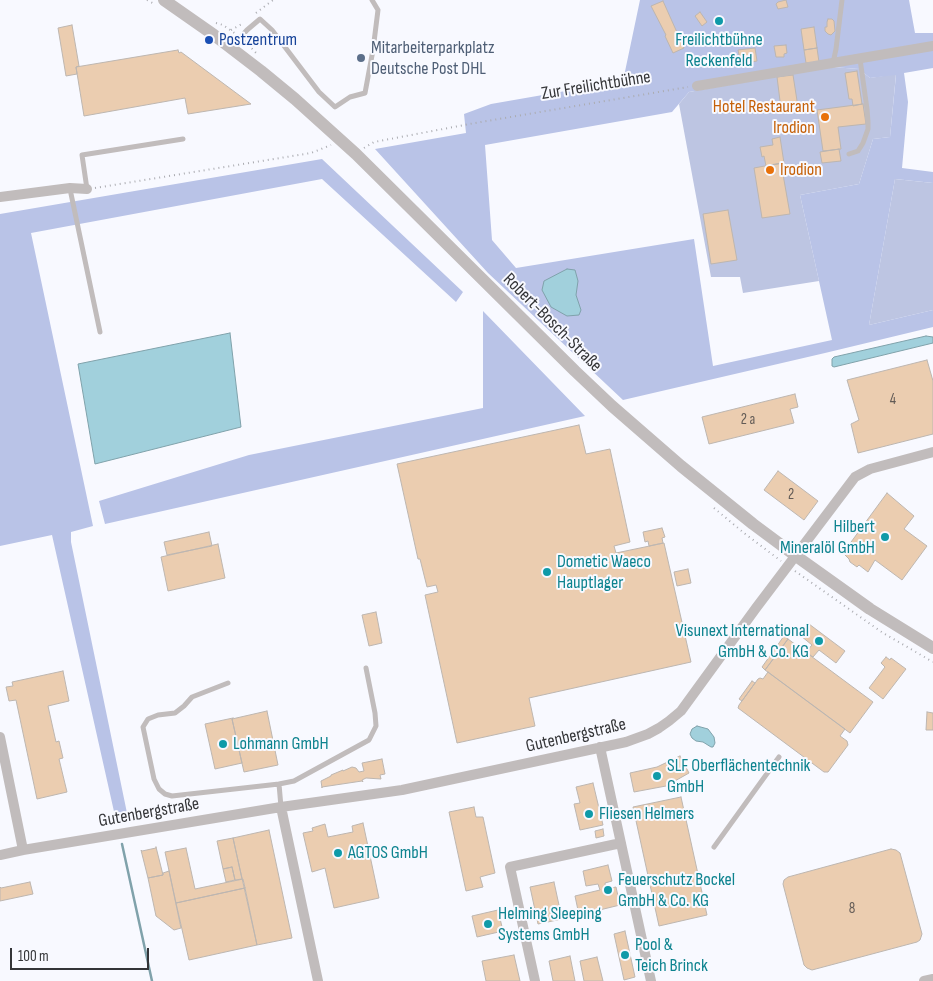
<!DOCTYPE html>
<meta charset="utf-8">
<style>
body{margin:0}
#map{position:relative;width:933px;height:981px;overflow:hidden;background:#f8f9ff;font-family:"Sofia Sans Condensed",sans-serif}
canvas{display:block}
.scale{position:absolute;left:10px;top:948px;width:139px;height:22px;box-sizing:border-box;border:2px solid #343538;border-top:0;padding-left:6px;font-size:15px;line-height:18px;white-space:nowrap;color:#343538;-webkit-text-stroke:4px #f8f9ff;paint-order:stroke}
</style>
<div id="map">
<canvas width="933" height="981"></canvas>
<div class="scale">100 m</div>
</div>
<script>
const c = document.querySelector('canvas').getContext('2d');
c.lineJoin = 'round';
function fill(path, color) { c.fillStyle = color; c.fill(path, 'evenodd'); }
const toPath = rows => new Path2D(rows.map(r => 'M' + r).join(''));
function stroke(path, color, width, dash) { c.strokeStyle = color; c.lineWidth = width; c.lineCap = dash ? 'butt' : 'round'; c.setLineDash(dash || []); c.stroke(path); }
function write(font, color, halo, rows, align = 'center') {
  c.font = font + ' "Sofia Sans Condensed",sans-serif'; c.lineWidth = 4; c.setLineDash([]); c.textBaseline = 'middle'; c.strokeStyle = halo; c.fillStyle = color; for (const [text, x, y, turn = 0] of rows) {
    c.save(); c.translate(x, y); c.rotate((+turn || 0) * Math.PI / 180); c.textAlign = isNaN(turn) ? turn : align; if (halo) c.strokeText(text, 0, 0); c.fillText(text, 0, 0); c.restore();
  }
}
fill(toPath([
 [832,67,859,69,870,78,896,74,890,137,873,139,859,184,800,195,819,281,743,293,740,277,711,277,679,104,689,92],
 [895,179,933,183,933,310,869,325]
]), '#bdc5e2');
fill(toPath([
 [640,0,909,0,915,33,933,33,933,68,904,73,908,102,902,168,933,172,933,183,895,179,869,325,933,310,933,327,825,353,623,400,488,273,375,149,466,133,464,114,491,104,623,81],
 [832,67,859,69,870,78,896,75,890,137,873,139,859,184,800,195,832,340,713,366,694,239,516,268,492,240,485,145,672,112,689,92],
 [322,159,463,292,456,302,322,179,31,233,93,526,71,532,71,542,127,813,115,816,52,535,0,546,0,214],
 [483,311,585,416,105,524,99,501,249,455,483,408]
]), '#b9c3e7');
const water = toPath([
 [567,269,575,270,578,281,576,295,581,310,579,315,567,316,551,307,542,290,544,281,567,269],
 [230,333,241,427,95,464,78,364,230,333],
 [926,336,933,337,933,343,834,367,832,366,832,359,834,357,926,336],
 [697,726,708,729,714,737,715,743,713,747,711,747,703,742,696,741,692,738,690,734,692,729,697,726]
]);
fill(water, '#a1d0dc');
stroke(water, '#80a2ab', 1);
stroke(toPath([
 [122,844,152,981]
]), '#80a2ab', 2.5);
const building = toPath([
 [786,0,788,7,778,9,776,4,778,2,786,0],
 [663,1,684,48,673,53,665,36,666,35,651,6,663,1],
 [700,12,707,22,702,26,695,16,700,12],
 [828,19,832,19,834,21,835,31,831,35,828,34,825,31,825,27,827,27,827,22,828,19],
 [72,25,79,66,76,67,77,74,66,76,58,28,72,25],
 [814,27,817,48,804,50,801,29,814,27],
 [786,45,787,53,784,54,784,57,776,57,774,46,786,45],
 [755,48,757,61,741,64,738,50,755,48],
 [817,48,819,62,806,63,804,50,817,48],
 [178,50,179,53,181,52,251,104,188,114,185,98,84,116,76,67,178,50],
 [857,71,862,104,853,106,852,99,849,99,845,73,857,71],
 [793,75,798,107,781,109,777,77,793,75],
 [863,104,866,124,838,127,841,149,823,151,817,110,863,104],
 [780,137,784,163,766,166,764,156,762,157,760,147,773,145,772,139,780,137],
 [839,149,841,161,822,163,820,152,839,149],
 [781,163,790,214,762,218,754,168,781,163],
 [728,210,737,260,711,264,703,214,728,210],
 [927,360,933,381,933,434,858,453,851,424,859,420,847,380,927,360],
 [795,394,798,407,790,409,794,423,709,444,702,417,795,394],
 [579,425,586,454,610,449,630,542,614,546,616,553,664,543,691,662,529,698,535,726,457,743,425,595,438,592,436,585,427,587,420,559,418,559,397,464,579,425],
 [778,471,818,501,804,520,764,490,778,471],
 [887,493,914,516,904,529,927,546,902,580,875,560,868,572,859,565,857,567,850,562,849,559,843,553,887,493],
 [662,528,665,537,662,538,663,543,649,546,648,541,645,542,643,532,662,528],
 [209,532,212,546,167,555,164,542,209,532],
 [218,544,225,578,168,591,161,557,218,544],
 [688,569,691,583,677,586,674,572,688,569],
 [376,612,382,643,369,646,362,615,376,612],
 [809,624,845,651,836,663,819,650,813,657,806,652,812,645,801,636,809,624],
 [784,636,788,639,765,670,762,667,784,636],
 [788,639,873,702,850,733,765,670,788,639],
 [886,657,890,660,891,658,906,669,883,699,869,688,885,667,881,663,886,657],
 [63,671,69,701,48,706,56,742,59,741,63,758,59,759,67,792,37,799,16,700,9,701,6,687,13,686,12,682,63,671],
 [768,672,845,729,840,736,847,741,848,745,828,772,824,772,738,708,739,705,758,679,760,678,763,679,768,672],
 [752,681,755,683,742,701,739,699,752,681],
 [267,711,278,765,244,772,232,719,267,711],
 [927,712,933,713,933,730,926,730,927,712],
 [233,718,232,719,242,763,215,769,205,724,233,718],
 [680,756,689,773,666,786,634,792,630,773,657,767,680,756],
 [382,759,385,774,380,775,381,779,366,778,362,780,363,782,362,781,322,787,322,788,321,781,331,776,331,775,343,770,343,771,352,767,356,768,359,772,364,771,362,763,382,759],
 [593,783,603,825,580,830,574,804,580,803,576,787,593,783],
 [681,797,707,915,659,926,633,807,681,797],
 [474,807,476,817,483,817,495,873,480,877,483,887,466,891,449,812,474,807],
 [363,823,379,898,334,908,325,868,312,872,303,833,313,831,312,828,325,824,328,837,353,832,352,826,363,823],
 [603,829,604,836,596,838,595,831,603,829],
 [269,830,292,938,257,945,233,838,269,830],
 [233,838,242,879,235,880,232,867,223,869,217,841,233,838],
 [156,847,163,875,148,878,141,850,142,851,156,848,156,847],
 [186,848,195,889,243,879,245,888,176,903,165,852,186,848],
 [891,849,896,850,900,853,922,934,920,940,917,942,812,970,807,968,804,965,783,884,784,880,788,877,891,849],
 [608,865,612,881,605,883,606,889,616,887,620,905,579,915,575,896,600,890,598,884,586,886,583,871,608,865],
 [232,867,235,880,226,882,223,869,232,867],
 [169,871,181,928,174,930,156,916,148,878,163,875,163,873,169,871],
 [30,882,33,894,0,901,0,887,1,888,30,882],
 [554,882,562,919,538,924,530,887,554,882],
 [245,888,257,945,189,960,176,903,245,888],
 [498,910,503,931,477,937,472,916,498,910],
 [625,931,635,977,624,980,614,934,625,931],
 [514,955,520,981,486,981,482,961,514,955],
 [570,956,575,981,553,981,549,961,570,956],
 [597,957,603,981,584,981,580,961,597,957]
]);
fill(building, '#ebcdb0');
stroke(building, '#bdb6b0', 1);
stroke(toPath([
 [147,0,154,4],
 [256,13,273,0],
 [216,23,223,25,236,34],
 [231,30,242,24],
 [245,41,257,54],
 [364,148,374,142,475,123,688,87],
 [95,188,311,153,331,145],
 [714,508,744,533,781,561],
 [795,571,883,633,933,662]
]), '#abacb1', 2, [1, 4]);
stroke(toPath([
 [232,47,247,30,260,19,272,30,319,92,335,107,350,97,365,93,373,50,378,10,372,0],
 [833,63,836,49,842,0],
 [849,154,858,151,863,143,868,129,868,122,867,109,860,59],
 [70,189,100,332],
 [87,189,82,155,183,139],
 [228,683,192,697,184,706,175,713,158,715,148,719,143,727,154,779,159,789,165,794,172,796,279,784],
 [281,807,279,784,294,781,369,740,376,726,375,713,366,668],
 [714,847,779,757]
]), '#c1bcbc', 5);
stroke(toPath([
 [697,86,933,46],
 [0,197,70,188,87,189],
 [0,737,23,850,281,807,402,790,626,742,648,734,659,728,669,721,681,711,756,608,855,477,870,469,933,452],
 [600,747,651,981],
 [281,807,318,981],
 [0,855,23,850],
 [535,981,510,867,621,843],
 [924,981,933,979]
]), '#c1bcbc', 10);
stroke(toPath([
 [164,0,214,35,261,71,295,99,356,154,575,371,612,406,681,466,753,524,796,556,870,609,933,648]
]), '#c1bcbc', 12);
for (const [x, y, r, color] of [
 [719,21,5,"#0f9aa8"],
 [209,40,5,"#1a4fb4"],
 [361,58,5,"#5c6f8a"],
 [825,117,5,"#e8710a"],
 [770,170,5,"#e8710a"],
 [885,537,5,"#0f9aa8"],
 [547,572,5,"#0f9aa8"],
 [819,641,5,"#0f9aa8"],
 [223,744,5,"#0f9aa8"],
 [657,776,5,"#0f9aa8"],
 [589,814,5,"#0f9aa8"],
 [338,853,5,"#0f9aa8"],
 [608,890,5,"#0f9aa8"],
 [488,924,5,"#0f9aa8"],
 [625,955,5,"#0f9aa8"]
]) { const dot = new Path2D(); dot.arc(x, y, r, 0, 2 * Math.PI); c.fillStyle = color; c.fill(dot); stroke(dot, '#f8f9ff', 2); }
write('15px', '#625b56', null, [
 ["4",893,400],
 ["2 a",748,420],
 ["2",791,495],
 ["8",852,909]
]);
write('18px', '#164399', '#f8f9ff', [
 ["Postzentrum",219,40]
], 'left');
write('18px', '#0d838f', '#f8f9ff', [
 ["Freilichtbühne",719,40,"center"],
 ["Reckenfeld",719,61,"center"],
 ["Hilbert",875,527,"right"],
 ["Mineralöl GmbH",875,548,"right"],
 ["Dometic Waeco",557,562],
 ["Hauptlager",557,583],
 ["Visunext International",809,631,"right"],
 ["GmbH & Co. KG",809,652,"right"],
 ["Lohmann GmbH",233,744],
 ["SLF Oberflächentechnik",667,766],
 ["GmbH",667,787],
 ["Fliesen Helmers",599,814],
 ["AGTOS GmbH",348,853],
 ["Feuerschutz Bockel",618,880],
 ["GmbH & Co. KG",618,901],
 ["Helming Sleeping",498,914],
 ["Systems GmbH",498,935],
 ["Pool &",635,945],
 ["Teich Brinck",635,966]
], 'left');
write('18px', '#4e5e75', '#f8f9ff', [
 ["Mitarbeiterparkplatz",371,48],
 ["Deutsche Post DHL",371,69]
], 'left');
write('18px', '#343538', '#f8f9ff', [
 ["Zur Freilichtbühne",596,86,-9],
 ["Robert-Bosch-Straße",552,323,45],
 ["Gutenbergstraße",576,736,-13],
 ["Gutenbergstraße",149,813,-10]
]);
write('18px', '#c56008', '#f8f9ff', [
 ["Hotel Restaurant",815,107],
 ["Irodion",815,128],
 ["Irodion",780,170,"left"]
], 'right');
</script>
